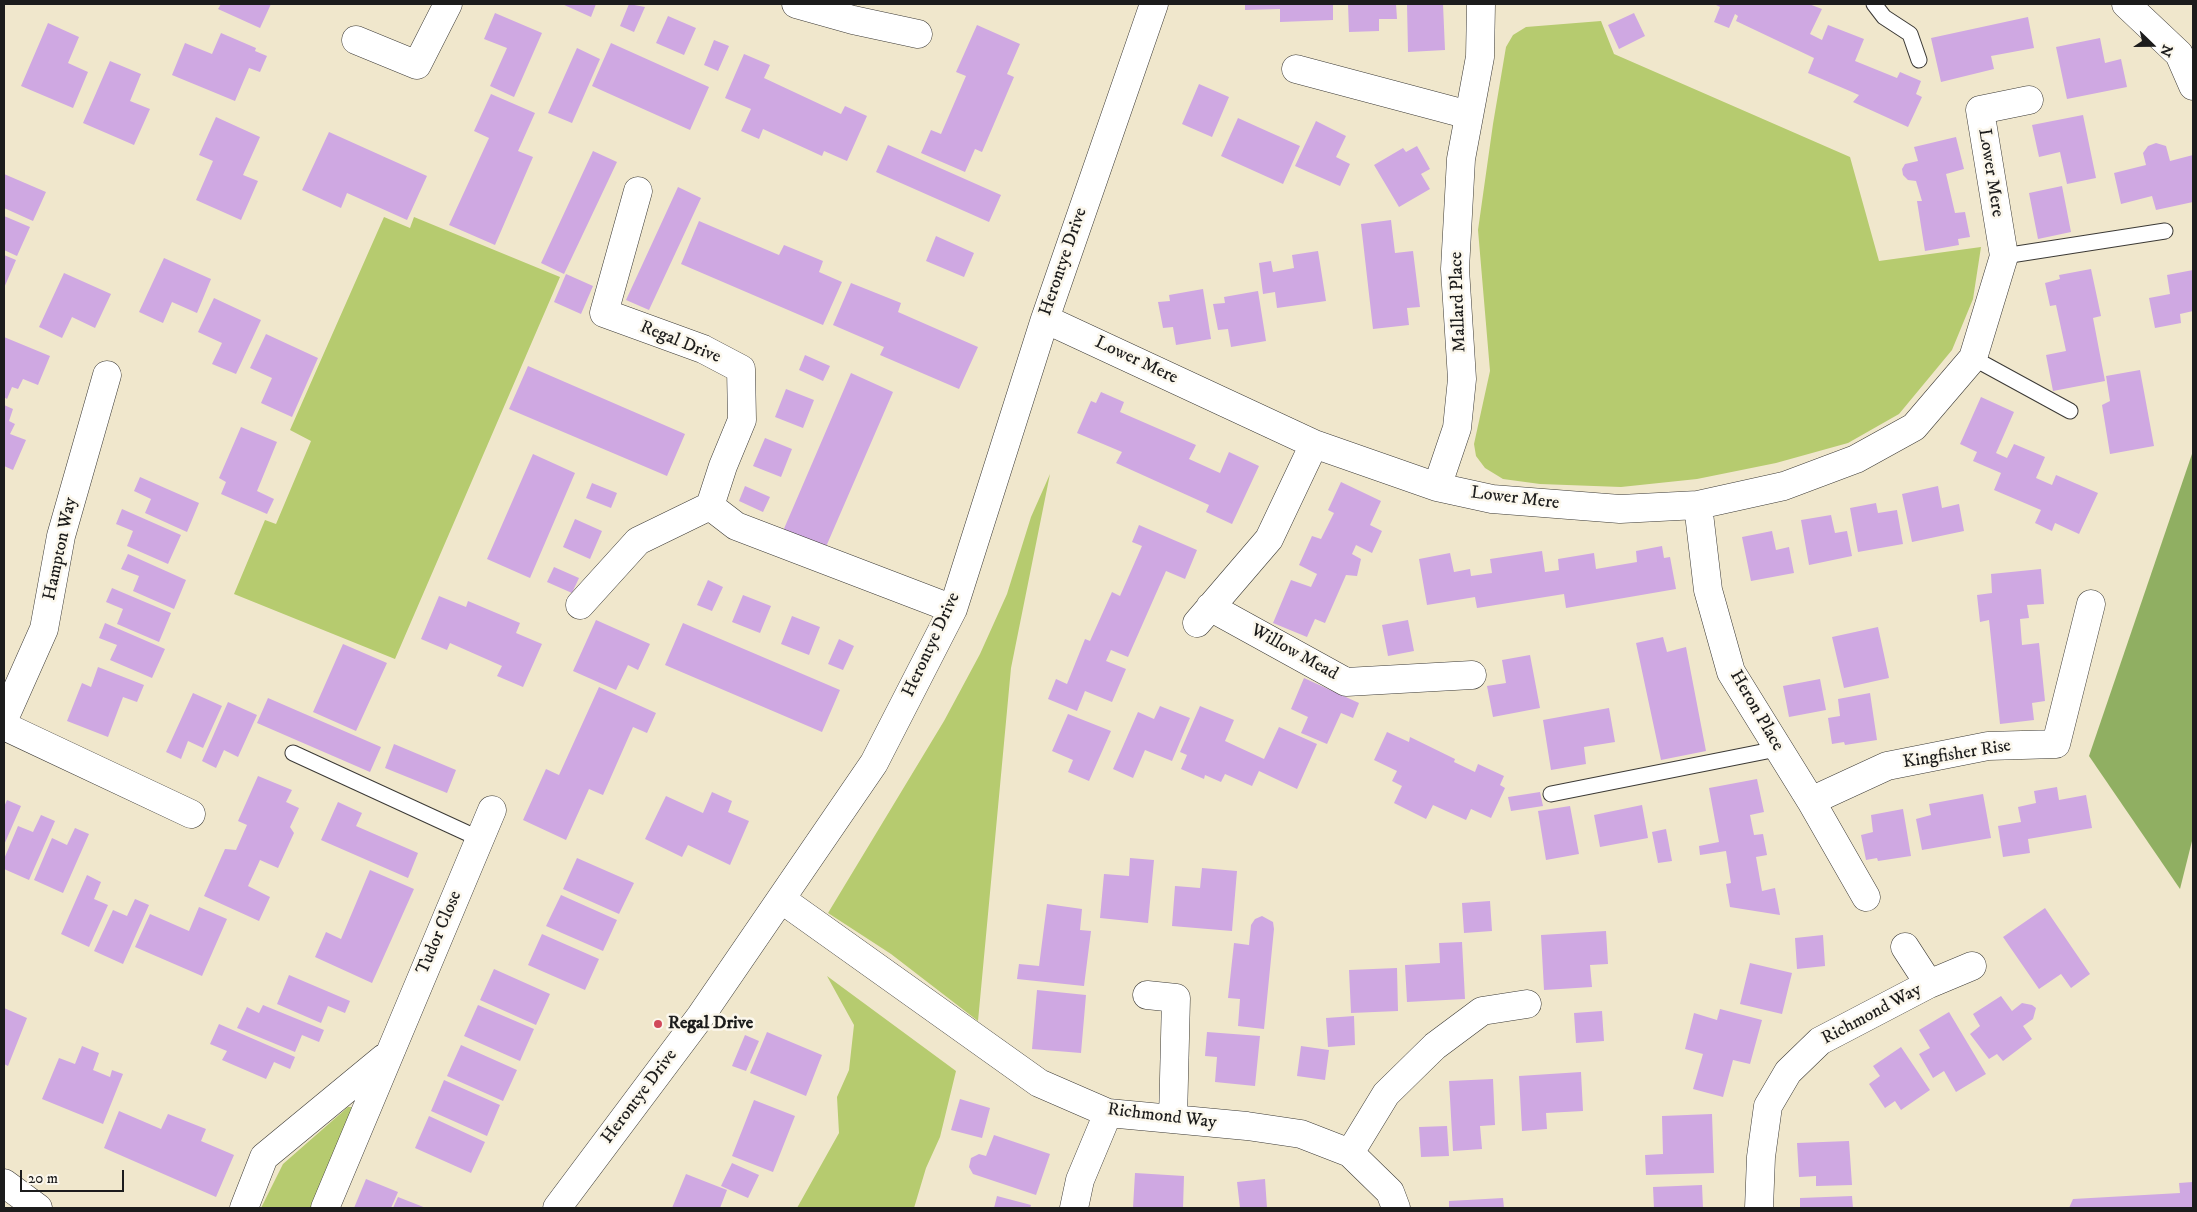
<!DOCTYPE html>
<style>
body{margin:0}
#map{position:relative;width:2197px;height:1212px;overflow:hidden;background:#f0e7cc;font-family:"IM FELL DW Pica",serif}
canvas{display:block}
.frame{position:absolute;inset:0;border:5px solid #1c1c1c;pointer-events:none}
.north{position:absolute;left:2127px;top:20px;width:50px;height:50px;-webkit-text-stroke:4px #fbf7ec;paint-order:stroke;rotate:112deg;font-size:14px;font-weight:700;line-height:20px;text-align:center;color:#1c1c1c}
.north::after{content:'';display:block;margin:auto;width:18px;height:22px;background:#1c1c1c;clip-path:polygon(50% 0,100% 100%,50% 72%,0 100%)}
.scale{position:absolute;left:20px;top:1170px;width:104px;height:22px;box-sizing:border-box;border:2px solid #1c1c1c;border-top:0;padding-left:6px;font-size:15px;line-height:18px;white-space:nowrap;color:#1c1c1c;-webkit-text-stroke:4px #fbf7ec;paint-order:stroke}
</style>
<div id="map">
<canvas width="2197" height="1212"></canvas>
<div class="frame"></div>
<div class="north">N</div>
<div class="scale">20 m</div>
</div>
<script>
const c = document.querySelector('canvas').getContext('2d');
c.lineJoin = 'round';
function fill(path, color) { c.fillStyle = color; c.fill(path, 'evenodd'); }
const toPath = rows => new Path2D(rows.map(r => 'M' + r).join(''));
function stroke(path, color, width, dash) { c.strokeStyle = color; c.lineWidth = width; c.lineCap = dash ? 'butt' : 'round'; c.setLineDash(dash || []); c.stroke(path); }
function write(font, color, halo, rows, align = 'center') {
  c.font = font + ' "IM FELL DW Pica",serif'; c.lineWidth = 5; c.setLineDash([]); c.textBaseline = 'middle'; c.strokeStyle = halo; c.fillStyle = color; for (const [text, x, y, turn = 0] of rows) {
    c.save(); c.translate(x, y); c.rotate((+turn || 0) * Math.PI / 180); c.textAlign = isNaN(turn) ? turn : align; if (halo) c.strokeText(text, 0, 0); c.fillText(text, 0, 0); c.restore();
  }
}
fill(toPath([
 [1601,21,1614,54,1850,157,1879,261,1981,247,1973,299,1952,350,1899,414,1848,443,1776,463,1697,479,1621,487,1540,484,1503,479,1485,468,1476,456,1474,444,1490,371,1478,230,1493,124,1506,47,1513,35,1526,27],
 [384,217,410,228,414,217,560,277,395,659,234,594,265,520,276,524,311,441,290,430],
 [1050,474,1011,668,978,1021,891,954,828,913,944,721,980,654,1007,594,1031,517],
 [827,976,956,1071,940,1137,926,1168,914,1208,797,1208,839,1133,837,1097,849,1070,854,1025],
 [348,1107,353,1107,316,1208,261,1208,283,1164]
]), '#b6cb6f');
fill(toPath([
 [2193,451,2193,837,2180,889,2089,756]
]), '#90af62');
fill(toPath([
 [221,4,271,4,260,28,218,9],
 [562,4,596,4,591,17],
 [629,4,645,7,634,32,620,26],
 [1245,4,1333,4,1333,20,1280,22,1280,9,1245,10],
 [1348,4,1396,4,1397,19,1379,19,1379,31,1349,32],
 [1407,4,1443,4,1445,50,1408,52],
 [1714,4,1809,4,1822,9,1810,34,1822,40,1828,25,1864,39,1855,61,1897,78,1900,72,1921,81,1916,94,1922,97,1908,127,1853,102,1859,95,1808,73,1814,58,1736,21,1738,16,1735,14,1729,28,1714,22,1720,7],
 [495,13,542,33,514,97,490,86,507,48,484,39],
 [1634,13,1645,36,1619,49,1608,25],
 [668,16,696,28,684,55,656,43],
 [2028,17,2034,48,1991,56,1994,69,1941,82,1931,38],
 [48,23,79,37,68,63,88,72,73,108,21,86],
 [977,25,1020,44,1007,74,1014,77,982,152,975,149,965,172,921,153,931,130,941,134,966,76,956,72],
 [221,33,256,48,255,51,267,56,260,72,249,68,235,101,172,75,185,43,212,54],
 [2100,38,2105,63,2121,59,2127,87,2067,99,2056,47],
 [714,40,729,46,718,71,704,65],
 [611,43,709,87,690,130,592,86],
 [577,48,600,59,572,123,548,113],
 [744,54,770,65,764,78,841,114,845,106,867,116,847,161,824,151,822,156,763,129,759,139,741,131,751,109,725,98],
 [110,61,141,74,130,101,150,109,134,145,83,123],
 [1199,84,1229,97,1212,137,1182,124],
 [491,94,535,113,518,151,533,157,495,245,449,225,489,138,474,131],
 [2083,115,2096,178,2067,184,2060,152,2039,157,2032,125],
 [216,117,260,137,243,175,258,181,241,220,196,200,213,161,199,155],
 [1238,118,1300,146,1283,184,1221,156],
 [1316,121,1346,136,1336,157,1350,164,1340,186,1295,166],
 [329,132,427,176,407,220,347,193,341,208,302,190],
 [1956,137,1964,169,1946,174,1955,213,1965,212,1970,237,1958,239,1959,245,1925,251,1917,201,1922,201,1916,181,1908,180,1903,175,1902,169,1905,164,1918,161,1914,147],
 [2156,143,2166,146,2170,161,2193,155,2193,202,2156,210,2152,196,2121,204,2114,173,2146,165,2143,153,2148,146],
 [888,145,1001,195,989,222,876,172],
 [1417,146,1430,169,1421,174,1430,189,1399,207,1374,165,1403,148,1406,152],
 [593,151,617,162,564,274,541,263],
 [4,174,46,192,33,221,4,208],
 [2062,186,2071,232,2038,239,2029,193],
 [678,187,701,198,649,310,626,300],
 [4,216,30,227,17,256,4,250],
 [1391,220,1395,253,1413,251,1420,307,1407,308,1409,325,1373,329,1361,224],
 [699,221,779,255,784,245,823,261,819,272,842,282,823,325,681,264],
 [936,236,974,253,964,277,926,261],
 [1318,251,1326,301,1277,308,1275,292,1263,294,1259,263,1271,261,1273,272,1294,268,1292,255],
 [4,255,16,260,4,288],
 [164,258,211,279,197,313,172,302,163,323,139,312],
 [2091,269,2101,316,2093,318,2105,381,2053,391,2046,355,2066,351,2056,305,2050,306,2045,283,2060,279,2059,275],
 [2193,270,2193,311,2180,314,2181,323,2155,328,2149,298,2170,294,2167,275],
 [64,273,111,294,95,328,72,317,62,338,39,327],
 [566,274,593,286,581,314,554,302],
 [851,283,901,303,898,312,978,347,959,389,880,355,884,347,833,325],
 [1203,289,1211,339,1176,345,1173,327,1163,328,1158,302,1170,301,1169,295],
 [1258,291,1266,341,1231,347,1228,329,1218,330,1213,304,1225,303,1224,297],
 [214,298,261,320,236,374,212,364,222,343,198,332],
 [266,334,318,358,292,417,261,403,272,378,250,368],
 [4,337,50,356,38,385,23,379,18,389,12,387,7,399,4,397],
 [805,355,830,366,823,381,799,370],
 [528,366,685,434,667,476,509,409],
 [2140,370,2154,446,2110,454,2102,405,2110,401,2106,376],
 [851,373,893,392,825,549,783,531],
 [786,389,814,400,803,428,775,417],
 [1101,392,1124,402,1120,412,1196,445,1189,459,1220,473,1229,452,1259,466,1232,524,1206,512,1209,505,1116,463,1122,452,1077,433,1091,401,1096,403],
 [1981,397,2014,412,1996,453,2007,458,2014,444,2045,457,2036,478,2052,485,2056,475,2098,493,2079,534,2055,523,2052,531,2035,523,2041,510,1994,490,2001,473,1973,461,1977,452,1960,444],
 [4,405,13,409,9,421,15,424,10,434,26,440,13,470,4,466],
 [241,427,277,442,257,491,274,499,267,514,221,494,226,482,219,478],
 [765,438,792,449,781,477,753,466],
 [533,454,575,473,530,578,487,559],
 [140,477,199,503,187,532,145,513,151,499,134,491],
 [1341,482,1381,501,1370,525,1382,531,1372,553,1356,545,1352,554,1361,559,1357,576,1346,575,1325,623,1315,619,1307,637,1273,623,1291,580,1311,587,1317,574,1299,565,1312,536,1321,539,1334,513,1328,510],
 [592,483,617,493,611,508,586,498],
 [745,486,770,497,763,512,739,501],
 [1938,486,1942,508,1959,504,1964,531,1912,542,1902,494],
 [1876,503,1878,513,1897,510,1903,544,1858,552,1850,508],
 [122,509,181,535,168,564,127,546,133,531,116,524],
 [1831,515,1835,533,1847,531,1852,556,1809,565,1801,520],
 [575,519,602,531,590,559,563,547],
 [1139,525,1197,550,1185,579,1166,571,1128,657,1111,650,1106,661,1126,669,1112,702,1085,691,1077,711,1048,699,1056,679,1067,684,1085,639,1090,641,1112,592,1120,596,1142,546,1132,542],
 [1772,531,1776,550,1789,547,1794,573,1751,581,1742,537],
 [1662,546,1664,558,1670,557,1676,589,1566,608,1564,594,1477,608,1475,597,1427,605,1419,559,1450,553,1454,572,1470,569,1471,576,1492,573,1490,559,1542,551,1545,572,1559,570,1558,559,1594,553,1596,569,1637,562,1636,551],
 [128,554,186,580,174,609,133,591,139,576,121,569],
 [554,567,579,578,572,593,547,582],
 [2041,569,2044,604,2027,605,2029,618,2020,619,2022,645,2039,643,2045,701,2032,703,2034,720,2000,724,1989,620,1980,622,1977,595,1992,593,1991,574],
 [708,580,723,587,712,611,697,605],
 [112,588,171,613,159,642,117,624,123,609,106,602],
 [743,595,771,606,760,633,732,622],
 [439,596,466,607,468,601,520,623,516,633,542,644,523,687,497,676,502,666,450,643,447,650,421,639],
 [792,616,820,627,809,655,781,644],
 [596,620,650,644,638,670,628,665,616,690,573,671],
 [1408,620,1414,651,1388,656,1382,625],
 [105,623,165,649,152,678,110,660,117,645,99,638],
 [683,623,840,690,822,732,665,665],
 [1878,627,1889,678,1844,688,1832,637],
 [1663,637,1667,652,1686,647,1706,751,1661,760,1636,643],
 [839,639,854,646,843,670,828,664],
 [343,644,387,663,356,731,313,712],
 [1530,655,1540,708,1493,717,1487,686,1506,683,1502,660],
 [98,667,144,685,137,702,123,697,108,737,67,721,82,683,91,687],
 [1304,678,1359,703,1353,718,1341,713,1327,744,1301,733,1308,717,1291,709],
 [1820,679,1826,710,1789,717,1783,686],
 [599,687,656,713,647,733,633,727,603,795,589,789,566,840,523,820,546,769,559,775],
 [193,693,222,706,203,748,188,741,181,759,166,752],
 [1870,693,1877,740,1845,745,1844,742,1832,744,1828,718,1840,716,1838,699],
 [268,698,381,747,370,772,257,723],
 [228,702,257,715,238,757,224,750,216,768,202,761],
 [1160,706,1190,718,1172,761,1145,750,1133,778,1113,769,1138,712,1154,719],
 [1200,706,1234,720,1225,741,1264,759,1279,727,1317,744,1297,789,1259,771,1252,786,1225,774,1221,782,1205,775,1204,779,1181,769,1187,755,1180,752],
 [1609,708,1615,742,1584,747,1586,764,1551,770,1543,720],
 [1068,714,1111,731,1089,781,1068,772,1073,760,1052,751],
 [1387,732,1409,742,1410,737,1455,759,1454,762,1475,772,1478,764,1504,776,1500,785,1505,788,1491,818,1471,809,1466,820,1433,805,1426,819,1394,803,1402,786,1392,781,1397,771,1374,760],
 [394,744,456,770,447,793,385,768],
 [258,776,292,790,286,802,299,808,290,827,294,833,278,868,260,860,248,886,270,897,259,921,204,896,225,849,236,850,247,825,238,821],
 [1757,779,1764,812,1750,815,1754,835,1763,834,1767,855,1756,857,1762,891,1775,888,1780,915,1730,907,1726,884,1731,883,1726,851,1700,855,1699,846,1719,842,1709,788],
 [2057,787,2059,800,2086,795,2092,828,2028,839,2030,853,2003,857,1998,826,2021,822,2018,807,2036,803,2034,791],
 [712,792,732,801,728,812,749,821,730,865,688,845,682,857,645,839,666,796,703,813],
 [1540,792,1543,806,1511,811,1508,797],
 [1983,794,1991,838,1922,850,1916,819,1931,815,1929,804],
 [7,800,21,806,4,845,4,807],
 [338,802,362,813,356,826,418,853,408,878,321,840],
 [1642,805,1648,838,1600,847,1594,815],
 [1570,806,1579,854,1546,860,1538,811],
 [1903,809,1911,856,1878,861,1877,858,1866,860,1861,835,1873,832,1871,815],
 [41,815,55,821,29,880,4,869,4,859,18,826,33,832],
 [75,828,89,834,63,893,34,880,52,838,67,845],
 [1666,829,1672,861,1658,863,1652,832],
 [577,858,634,883,619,914,563,889],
 [1130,858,1154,860,1148,923,1100,918,1104,874,1129,876],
 [1202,868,1237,871,1232,931,1172,926,1175,886,1200,888],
 [370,870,414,889,372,983,315,957,326,932,341,939],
 [87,875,101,882,94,899,108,905,89,947,61,934],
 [561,895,617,920,603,951,546,926],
 [135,899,149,905,123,964,94,951,113,910,127,916],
 [1490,901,1492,931,1464,933,1462,903],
 [1047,904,1082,909,1080,930,1091,931,1084,986,1017,979,1019,964,1039,966],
 [199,907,227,919,202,976,135,947,150,914,189,931],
 [2045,908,2090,974,2071,988,2061,974,2039,989,2003,937],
 [1262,916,1273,922,1274,929,1264,1029,1238,1026,1240,999,1228,998,1234,943,1249,945,1251,925,1255,919],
 [1606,931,1608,964,1590,965,1592,987,1544,990,1541,935],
 [542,934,599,959,585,990,528,965],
 [1823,935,1825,966,1797,969,1795,938],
 [1462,942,1465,999,1407,1002,1405,965,1440,963,1439,943],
 [1750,963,1792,973,1782,1014,1740,1004],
 [1397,968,1398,1011,1351,1013,1349,970],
 [494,969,550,994,536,1025,480,1000],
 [289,975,350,1001,345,1013,328,1006,321,1023,277,1004],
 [1037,990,1086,995,1081,1053,1032,1049],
 [2001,996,2012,1011,2022,1003,2032,1005,2036,1008,2033,1019,2023,1026,2032,1039,2003,1061,1997,1054,1989,1059,1970,1034,1980,1026,1973,1014],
 [263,1005,324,1030,319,1042,302,1035,295,1052,237,1028,247,1007,259,1013],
 [478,1005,534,1029,520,1061,464,1036],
 [4,1008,27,1018,8,1066,4,1064],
 [1720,1009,1762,1020,1750,1064,1733,1060,1723,1097,1693,1089,1703,1054,1685,1049,1694,1013,1717,1020],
 [1602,1011,1604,1041,1576,1043,1574,1013],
 [1949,1012,1986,1074,1956,1092,1944,1071,1933,1078,1919,1054,1930,1048,1919,1030],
 [1354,1016,1355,1045,1328,1047,1326,1018],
 [219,1024,295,1057,290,1069,274,1062,266,1079,222,1060,227,1051,210,1044],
 [767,1032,822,1055,806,1096,750,1073],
 [1207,1032,1260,1036,1255,1086,1215,1082,1217,1057,1205,1056],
 [745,1035,759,1041,746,1071,732,1066],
 [461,1045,517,1070,503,1101,447,1076],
 [82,1046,99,1053,93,1070,110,1077,112,1070,123,1074,103,1124,42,1099,59,1058,75,1064],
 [1301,1046,1329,1050,1325,1080,1297,1076],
 [1901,1047,1930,1090,1901,1110,1895,1101,1885,1108,1869,1084,1880,1076,1873,1066],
 [1581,1072,1583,1111,1546,1113,1547,1129,1522,1131,1519,1076],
 [1493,1079,1495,1125,1480,1126,1482,1149,1453,1151,1449,1081],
 [444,1080,500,1105,487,1136,431,1111],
 [960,1099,990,1108,982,1138,951,1130],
 [754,1100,795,1116,773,1172,732,1156],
 [119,1111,161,1129,168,1114,206,1129,201,1141,234,1155,216,1197,104,1148],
 [1712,1114,1714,1173,1646,1175,1645,1155,1663,1154,1662,1116],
 [429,1116,485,1142,471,1173,415,1148],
 [1447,1126,1449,1156,1421,1157,1419,1127],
 [994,1135,1050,1154,1036,1195,973,1174,969,1167,971,1158,979,1154,986,1156],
 [1849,1141,1852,1185,1816,1186,1816,1176,1799,1177,1797,1143],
 [732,1163,759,1175,748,1198,721,1186],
 [1135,1173,1184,1176,1183,1208,1133,1208],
 [686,1174,727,1190,720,1208,672,1208],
 [366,1179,398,1192,391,1208,354,1208],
 [1265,1179,1267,1208,1240,1208,1237,1182],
 [2193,1182,2193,1208,2069,1208,2073,1199,2180,1193,2179,1183],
 [1702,1185,1703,1208,1654,1208,1653,1187],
 [997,1196,1031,1205,1030,1208,994,1208],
 [1852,1196,1853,1208,1800,1208,1800,1198],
 [398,1197,426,1208,393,1208],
 [1503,1198,1504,1208,1449,1208,1449,1201]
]), '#cfa8e2');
const lane = toPath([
 [1874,4,1884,17,1910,34,1919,60],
 [2004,256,2165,231],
 [1973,358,2070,411],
 [293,753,480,839],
 [1551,794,1777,749]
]);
const street = toPath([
 [796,4,853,20,918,34],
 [2126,4,2179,54,2193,86],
 [356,40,417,65,448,4],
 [1296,69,1469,115],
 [638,191,604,313,703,349,741,369,742,420,723,466,710,506,736,526,953,609],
 [1045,319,1314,444,1437,487,1492,499,1620,509,1698,505,1784,486,1856,459,1914,427,1973,358,2004,256,1980,110,2029,100],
 [1437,487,1457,428,1462,379,1455,269,1461,159,1480,57,1481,4],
 [1698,505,1708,590,1731,672,1811,801,1866,897],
 [580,605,638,541,710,506],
 [1210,607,1346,682,1472,675],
 [1197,623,1269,539,1314,444],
 [4,719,44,629,61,536,107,375],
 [4,726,191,814],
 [1811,801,1887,766,1988,746,2056,744,2091,604],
 [781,899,1039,1083,1108,1113,1247,1126,1301,1134,1350,1153,1390,1192,1396,1208],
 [1905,947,1929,984],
 [1147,995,1176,998,1173,1119],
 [1350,1153,1386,1094,1435,1046,1482,1011,1527,1004],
 [4,1183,38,1208],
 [244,1208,264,1157,384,1058],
 [325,1208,492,810],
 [557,1208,700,1017,874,763,953,609,1045,319,1154,4],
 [1074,1208,1080,1180,1108,1113],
 [1759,1208,1761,1157,1768,1106,1788,1072,1820,1041,1929,984,1972,966]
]);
stroke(lane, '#3c3a36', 17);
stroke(street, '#3c3a36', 29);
stroke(lane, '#fff', 15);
stroke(street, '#fff', 28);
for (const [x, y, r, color] of [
 [658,1024,5,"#d1495b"]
]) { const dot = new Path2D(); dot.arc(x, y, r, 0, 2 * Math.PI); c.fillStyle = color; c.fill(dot); stroke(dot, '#fbf7ec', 2); }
write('18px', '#1c1c1c', '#fbf7ec', [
 ["Lower Mere",1990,173,81],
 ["Herontye Drive",1064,262,-71],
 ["Mallard Place",1459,302,-92],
 ["Regal Drive",680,343,22],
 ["Lower Mere",1136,361,25],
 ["Lower Mere",1515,499,7],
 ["Hampton Way",61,549,-78],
 ["Herontye Drive",932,645,-65],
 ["Willow Mead",1294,653,29],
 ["Heron Place",1756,711,60],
 ["Kingfisher Rise",1957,755,-9],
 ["Tudor Close",440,933,-67],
 ["Richmond Way",1872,1015,-28],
 ["Herontye Drive",640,1097,-53],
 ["Richmond Way",1162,1117,7]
]);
write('bold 18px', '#1c1c1c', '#fbf7ec', [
 ["Regal Drive",668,1024]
], 'left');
</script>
